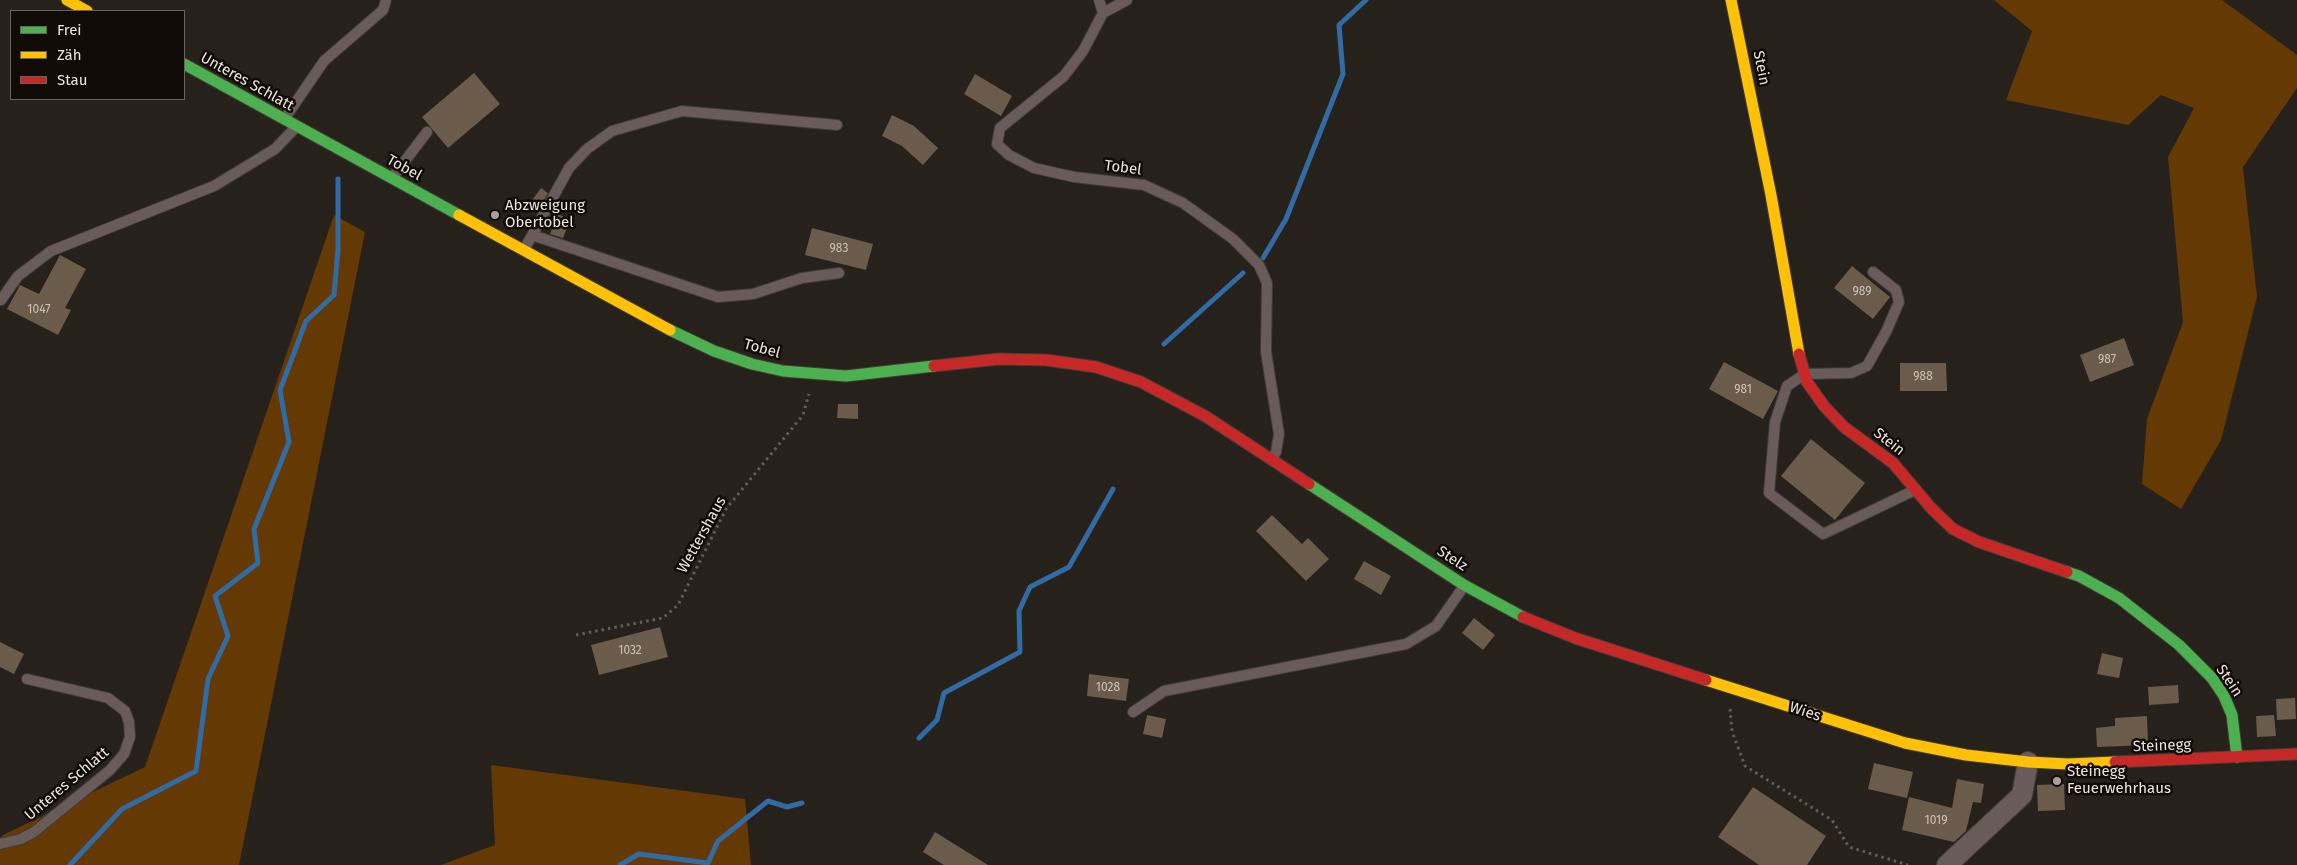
<!DOCTYPE html>
<meta charset="utf-8">
<style>
body{margin:0}
#map{position:relative;width:2297px;height:865px;overflow:hidden;background:#27211b;font-family:"Fira Sans",sans-serif}
canvas{display:block}
.legend{position:absolute;left:10px;top:10px;width:175px;height:90px;box-sizing:border-box;background:#100b07;border:1px solid #68625d;margin:0;padding:6px 9px;list-style:none;font-size:15px;color:#ece4dd}
.legend li{display:flex;align-items:center;gap:10px;height:25px}
.legend b{width:25px;border:1px solid #68625d}
</style>
<div id="map">
<canvas width="2297" height="865"></canvas>
<ul class="legend">
<li><b style="height:6px;background:#4caf50"></b>Frei</li>
<li><b style="height:6px;background:#ffc107"></b>Zäh</li>
<li><b style="height:6px;background:#c62828"></b>Stau</li>
</ul>
</div>
<script>
const c = document.querySelector('canvas').getContext('2d');
c.lineJoin = 'round';
function fill(path, color) { c.fillStyle = color; c.fill(path, 'evenodd'); }
const toPath = rows => new Path2D(rows.map(r => 'M' + r).join(''));
function stroke(path, color, width, dash) { c.strokeStyle = color; c.lineWidth = width; c.lineCap = dash ? 'butt' : 'round'; c.setLineDash(dash || []); c.stroke(path); }
function write(font, color, halo, rows, align = 'center') {
  c.font = font + ' "Fira Sans",sans-serif'; c.lineWidth = 5; c.setLineDash([]); c.textBaseline = 'middle'; c.strokeStyle = halo; c.fillStyle = color; for (const [text, x, y, turn = 0] of rows) {
    c.save(); c.translate(x, y); c.rotate((+turn || 0) * Math.PI / 180); c.textAlign = isNaN(turn) ? turn : align; if (halo) c.strokeText(text, 0, 0); c.fillText(text, 0, 0); c.restore();
  }
}
fill(toPath([
 [1994,0,2222,0,2297,55,2297,88,2243,167,2257,297,2221,440,2181,509,2142,484,2147,419,2183,322,2168,157,2194,108,2161,95,2128,125,2006,100,2032,31],
 [334,215,365,232,239,865,0,865,0,838,3,835,145,767],
 [491,765,745,799,751,865,441,865,495,845]
]), '#643904');
stroke(toPath([
 [1263,258,1286,219,1343,74,1339,25,1366,0],
 [1164,344,1243,273],
 [919,738,937,720,944,693,1020,652,1019,611,1030,587,1069,567,1113,489],
 [70,865,122,809,196,771,208,679,228,636,215,596,258,563,254,529,289,442,280,390,306,321,334,295,338,250,338,179],
 [620,865,639,854,708,863,718,841,768,801,787,807,802,803]
]), '#316ba3', 5);
fill(toPath([
 [474,73,500,104,448,148,422,117],
 [975,74,1012,96,1001,116,964,94],
 [892,115,914,126,938,148,923,165,902,146,882,136],
 [541,188,548,193,538,210,530,203],
 [558,214,570,220,563,238,550,234],
 [812,228,873,244,866,270,805,255],
 [60,255,86,269,65,308,71,310,58,335,7,309,20,285,39,294],
 [1852,266,1890,297,1873,319,1834,288],
 [2124,338,2134,365,2090,382,2080,355],
 [1724,362,1778,391,1763,419,1709,389],
 [1900,363,1946,363,1947,391,1900,391],
 [838,404,858,404,858,419,837,418],
 [1811,439,1865,483,1835,520,1781,476],
 [1272,515,1302,544,1308,538,1329,559,1306,581,1256,531],
 [1364,561,1391,576,1381,595,1354,579],
 [1474,618,1495,635,1483,650,1462,633],
 [660,627,668,657,599,675,591,645],
 [0,642,24,654,14,674,0,667],
 [2102,653,2123,658,2119,678,2097,674],
 [1089,674,1129,679,1126,701,1087,696],
 [2178,685,2179,703,2149,705,2148,687],
 [2295,698,2296,719,2277,720,2276,699],
 [1147,715,1166,719,1162,738,1143,734],
 [2274,715,2276,736,2257,737,2256,716],
 [2147,716,2148,745,2097,747,2096,728,2115,726,2115,718],
 [1874,763,1913,772,1907,798,1868,789],
 [1957,779,1984,784,1981,803,1973,802,1966,831,1954,842,1902,830,1909,797,1952,808],
 [2064,784,2065,810,2038,811,2037,785],
 [1753,787,1826,836,1807,865,1759,865,1718,837],
 [935,832,988,865,944,865,923,852]
]), '#6a5b4a');
const lane = toPath([
 [1099,0,1103,13],
 [1127,0,1103,13,1083,51,1064,76,1000,128,997,144,1009,155,1034,168,1074,177,1144,185,1183,203,1233,239,1259,265,1267,283,1266,352,1279,434,1276,452,1272,458],
 [285,118,324,61,383,10,386,0],
 [392,178,427,132],
 [532,235,718,297,753,294,802,278,839,273],
 [524,250,569,168,587,149,612,131,682,111,837,125],
 [1873,272,1896,290,1899,302,1886,332,1867,366,1851,373,1805,374,1787,386,1775,422,1769,493,1823,534,1915,490],
 [1,300,18,276,51,251,214,186,275,149,296,127],
 [1133,712,1164,691,1406,644,1436,626,1464,586],
 [0,844,21,839,34,832,110,770,124,754,130,737,129,722,125,711,108,698,27,679]
]);
const street = toPath([
 [1947,865,2022,795,2028,762]
]);
const fast = toPath([
 [184,64,459,215],
 [670,330,714,351,752,364,783,371,846,376,934,366],
 [1309,484,1464,585,1523,617],
 [2067,572,2079,576,2119,598,2179,645,2212,678,2224,696,2232,715,2237,757]
]);
const slow = toPath([
 [67,0,87,11],
 [1731,0,1771,195,1799,354],
 [459,215,670,330],
 [1706,680,1905,743,1966,755,2028,762,2068,764,2115,762]
]);
const jam = toPath([
 [1799,354,1807,382,1824,406,1844,427,1893,463,1932,509,1953,529,1979,542,2067,572],
 [934,366,999,359,1046,360,1096,367,1141,382,1205,416,1309,484],
 [1523,617,1575,638,1706,680],
 [2115,762,2297,754]
]);
stroke(lane, '#423c37', 12);
stroke(street, '#423c37', 22);
stroke(fast, '#423c37', 13);
stroke(slow, '#423c37', 13);
stroke(jam, '#423c37', 13);
stroke(toPath([
 [576,635,663,618,678,605,726,509,803,415,809,394],
 [1730,709,1732,731,1745,766,1832,820,1849,847,1908,865]
]), '#635b58', 3, [2.5, 4]);
stroke(lane, '#685b5a', 10);
stroke(street, '#685b5a', 20);
stroke(fast, '#4caf50', 11);
stroke(slow, '#ffc107', 11);
stroke(jam, '#c62828', 11);
for (const [x, y, r, color] of [
 [495,215,5,"#a7a099"],
 [2057,781,5,"#a7a099"]
]) { const dot = new Path2D(); dot.arc(x, y, r, 0, 2 * Math.PI); c.fillStyle = color; c.fill(dot); stroke(dot, '#100b07', 2); }
write('12px', '#ccc2b8', null, [
 ["983",839,249],
 ["989",1862,292],
 ["1047",39,310],
 ["987",2107,360],
 ["988",1923,377],
 ["981",1743,390],
 ["1032",630,651],
 ["1028",1108,688],
 ["1019",1936,821]
]);
write('15px', '#ece4dd', '#100b07', [
 ["Stein",1761,68,79],
 ["Unteres Schlatt",247,82,29],
 ["Tobel",404,168,29],
 ["Tobel",1123,168,7],
 ["Tobel",762,349,15],
 ["Stein",1889,442,38],
 ["Wettershaus",702,535,-61],
 ["Stelz",1452,559,33],
 ["Stein",2229,681,56],
 ["Wies",1805,712,18],
 ["Steinegg",2162,746,-2],
 ["Unteres Schlatt",67,784,-40]
]);
write('15px', '#ece4dd', '#100b07', [
 ["Abzweigung",505,206],
 ["Obertobel",505,223],
 ["Steinegg",2067,772],
 ["Feuerwehrhaus",2067,789]
], 'left');
</script>
